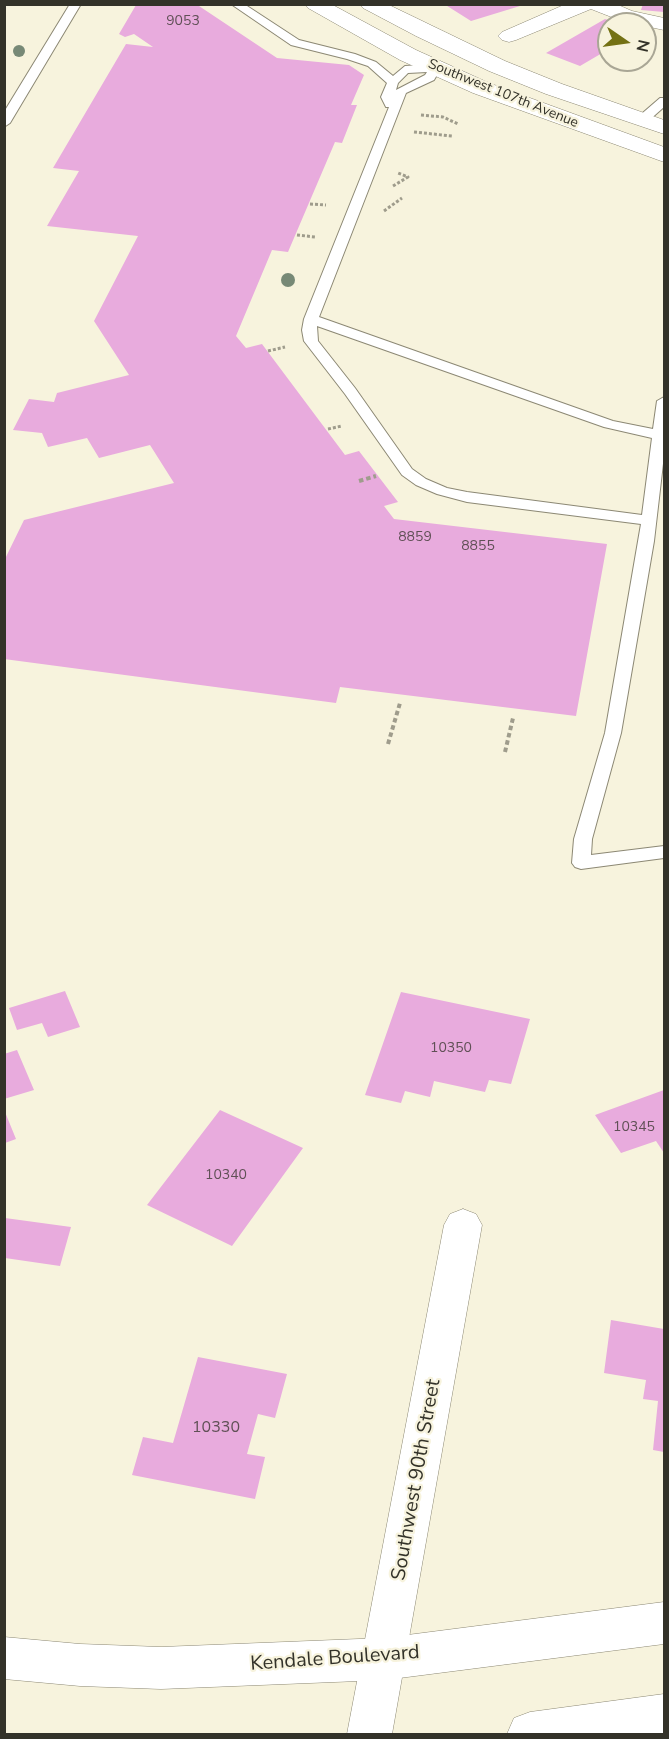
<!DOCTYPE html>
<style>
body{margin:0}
#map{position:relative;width:669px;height:1739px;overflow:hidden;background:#f7f3dd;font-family:"Nunito Sans",sans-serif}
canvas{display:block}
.frame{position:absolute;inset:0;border:6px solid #333229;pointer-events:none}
.north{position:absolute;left:597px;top:12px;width:60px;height:60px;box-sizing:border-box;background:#f7f3dd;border:2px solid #a9a695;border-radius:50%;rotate:103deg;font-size:16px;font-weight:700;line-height:24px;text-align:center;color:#333229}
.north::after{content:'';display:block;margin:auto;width:21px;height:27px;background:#747114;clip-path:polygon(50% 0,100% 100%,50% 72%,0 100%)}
</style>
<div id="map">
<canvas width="669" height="1739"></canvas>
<div class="frame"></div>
<div class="north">N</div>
</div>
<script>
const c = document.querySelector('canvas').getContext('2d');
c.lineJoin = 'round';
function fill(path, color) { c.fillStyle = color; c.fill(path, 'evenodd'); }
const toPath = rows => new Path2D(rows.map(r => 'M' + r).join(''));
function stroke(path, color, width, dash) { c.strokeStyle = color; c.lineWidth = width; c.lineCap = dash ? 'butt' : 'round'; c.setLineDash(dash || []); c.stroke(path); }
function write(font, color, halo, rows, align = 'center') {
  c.font = font + ' "Nunito Sans",sans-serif'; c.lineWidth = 4.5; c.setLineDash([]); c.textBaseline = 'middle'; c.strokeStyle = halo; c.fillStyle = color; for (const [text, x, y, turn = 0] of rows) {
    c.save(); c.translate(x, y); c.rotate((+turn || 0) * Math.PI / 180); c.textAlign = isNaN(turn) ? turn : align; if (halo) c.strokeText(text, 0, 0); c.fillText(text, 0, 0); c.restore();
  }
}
fill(toPath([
 [196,4,277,58,349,65,364,75,351,105,357,105,342,143,335,142,288,252,272,250,236,336,246,348,262,344,345,455,359,451,398,502,384,506,394,519,607,544,576,716,340,687,336,703,4,659,4,561,24,520,174,483,150,445,99,458,87,438,48,447,42,433,13,430,29,399,54,402,57,393,129,375,94,321,138,236,47,226,79,171,53,168,126,44,153,47,134,34,125,37,119,34,136,5],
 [444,4,518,4,520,6,471,21],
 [643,4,664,4,664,12,641,10],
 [605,19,619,24,609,24,609,49,580,66,546,53],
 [65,991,80,1027,48,1037,42,1023,17,1030,9,1008],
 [401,992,530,1019,511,1084,489,1080,485,1092,434,1081,430,1097,405,1091,401,1103,365,1095],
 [17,1050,34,1090,4,1099,4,1054],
 [664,1090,664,1153,656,1141,621,1153,595,1115],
 [220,1110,303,1148,232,1246,147,1205],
 [5,1112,16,1139,5,1143],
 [5,1218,71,1227,60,1266,5,1258],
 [611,1320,664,1329,664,1452,653,1450,658,1401,643,1399,646,1380,604,1373],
 [198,1357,287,1374,275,1418,258,1414,247,1454,265,1457,255,1499,132,1475,143,1437,173,1443]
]), '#e8abdd');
const lane = toPath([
 [70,4,81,4,10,123,4,127,4,112,70,4],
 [231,4,244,4,299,40,355,54,376,62,393,76,405,66,435,64,441,68,434,80,406,93,319,317,613,421,653,429,657,401,664,397,664,455,654,541,621,733,592,839,591,855,664,846,664,858,581,869,575,867,572,863,574,839,605,733,641,524,467,502,437,494,416,485,402,475,345,394,304,341,302,330,304,319,389,107,386,107,381,97,387,83,368,66,347,59,291,45,231,4],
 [427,72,425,75,396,90,398,83,408,73,427,72],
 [317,326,604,427,652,438,642,515,467,492,447,488,426,479,412,469,355,388,318,341,317,326],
 [660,98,664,98,664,107,646,123,638,123,638,117,660,98]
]);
const street = toPath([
 [566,4,616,4,632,11,664,18,664,30,645,26,645,24,619,20,591,9,516,40,509,42,502,40,498,36,502,32,566,4],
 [463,1209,476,1214,482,1225,392,1734,347,1734,444,1225,450,1214,463,1209]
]);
const secondary = toPath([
 [305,4,331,4,416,50,489,83,664,147,664,162,473,93,400,60,308,8,305,4],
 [360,4,387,4,505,61,562,84,664,120,664,134,546,94,489,71,416,36,363,8,360,4],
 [664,1602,664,1644,384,1680,161,1689,80,1686,4,1679,4,1637,80,1644,161,1647,384,1638,664,1602],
 [664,1694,664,1734,507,1734,514,1718,530,1712,664,1694]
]);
stroke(lane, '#8c8874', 2);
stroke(street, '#8c8874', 1);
stroke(secondary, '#8c8874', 1);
stroke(toPath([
 [421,115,443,117,458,124],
 [414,132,452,136],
 [393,186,408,177,398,173],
 [310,204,326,205],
 [384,211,402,198],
 [297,235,315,237],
 [268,351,285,347],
 [328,429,342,426]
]), '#9f9c8c', 3, [3, 2]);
stroke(toPath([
 [359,481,376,476],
 [388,744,400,703],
 [505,752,513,718]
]), '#9f9c8c', 4, [4.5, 3]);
fill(lane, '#fff');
fill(street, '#fff');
fill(secondary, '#fff');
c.fillStyle = '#778976';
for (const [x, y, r] of [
 [19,51,6],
 [288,280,7]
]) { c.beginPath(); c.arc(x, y, r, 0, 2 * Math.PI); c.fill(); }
write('14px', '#605056', null, [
 ["9053",183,22],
 ["8859",415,538],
 ["8855",478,547],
 ["10350",451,1049],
 ["10345",634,1128],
 ["10340",226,1176]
]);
write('14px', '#333229', '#f7f3dd', [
 ["Southwest 107th Avenue",503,94,22]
]);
write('16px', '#605056', null, [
 ["10330",216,1428]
]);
write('20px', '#333229', '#f7f3dd', [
 ["Southwest 90th Street",417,1480,-80],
 ["Kendale Boulevard",335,1659,-4]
]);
</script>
